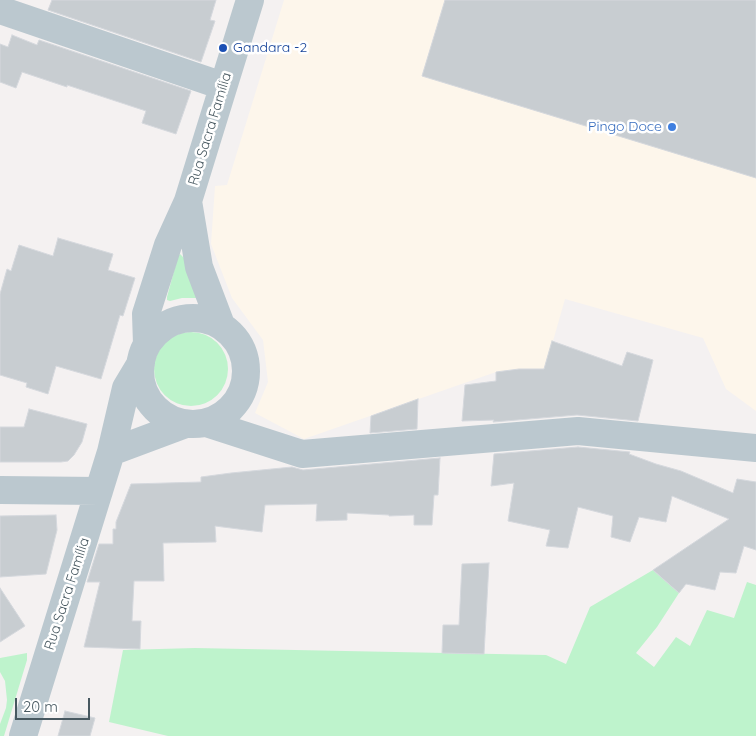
<!DOCTYPE html>
<meta charset="utf-8">
<style>
body{margin:0}
#map{position:relative;width:756px;height:736px;overflow:hidden;background:#f4f1f1;font-family:Quicksand,sans-serif}
canvas{display:block}
.scale{position:absolute;left:15px;top:698px;width:75px;height:22px;box-sizing:border-box;border:2px solid #475860;border-top:0;padding-left:6px;font-size:15px;line-height:18px;white-space:nowrap;color:#475860;-webkit-text-stroke:4px #fff;paint-order:stroke}
</style>
<div id="map">
<canvas width="756" height="736"></canvas>
<div class="scale">20 m</div>
</div>
<script>
const c = document.querySelector('canvas').getContext('2d');
c.lineJoin = 'round';
function fill(path, color) { c.fillStyle = color; c.fill(path, 'evenodd'); }
const toPath = rows => new Path2D(rows.map(r => 'M' + r).join(''));
function stroke(path, color, width, dash) { c.strokeStyle = color; c.lineWidth = width; c.lineCap = dash ? 'butt' : 'round'; c.setLineDash(dash || []); c.stroke(path); }
function write(font, color, halo, rows, align = 'center') {
  c.font = font + ' Quicksand,sans-serif'; c.lineWidth = 5; c.setLineDash([]); c.textBaseline = 'middle'; c.strokeStyle = halo; c.fillStyle = color; for (const [text, x, y, turn = 0] of rows) {
    c.save(); c.translate(x, y); c.rotate((+turn || 0) * Math.PI / 180); c.textAlign = isNaN(turn) ? turn : align; if (halo) c.strokeText(text, 0, 0); c.fillText(text, 0, 0); c.restore();
  }
}
fill(toPath([
 [284,0,756,0,756,411,726,389,703,338,565,299,545,369,519,369,496,372,304,439,255,413,268,382,263,340,232,298,211,244,215,186,227,185]
]), '#fdf6eb');
fill(toPath([
 [180,254,184,258,197,296,196,298,182,298,170,301,167,300,167,297,178,256],
 '154 369a37 37 0 1 1 74 0a37 37 0 1 1-74 0Z',
 [653,570,679,593,657,627,636,653,654,667,676,637,690,646,707,610,734,618,747,582,756,585,756,736,168,736,109,722,123,650,195,648,546,655,566,664,590,607],
 [27,653,27,660,4,736,0,736,0,724,6,708,7,700,5,681,0,672,0,658]
]), '#bef3cc');
const building = toPath([
 [52,0,216,0,210,20,215,21,201,62,48,10,52,0],
 [445,0,756,0,756,178,422,76,445,0],
 [12,35,37,45,39,40,191,91,176,134,142,123,146,111,67,85,67,87,22,72,16,88,0,82,0,44,8,47,12,35],
 [58,238,113,254,108,270,135,278,123,316,120,315,101,379,56,366,48,394,26,387,27,383,0,375,0,294,7,269,11,271,19,245,53,256,58,238],
 [552,341,622,366,627,352,653,360,638,421,577,415,493,422,494,420,462,421,465,385,496,381,496,372,519,369,544,369,552,341],
 [418,399,417,429,370,433,371,416,418,399],
 [29,409,87,424,82,442,74,455,68,461,61,462,0,462,0,427,24,427,29,409],
 [578,447,630,452,629,454,656,464,681,471,733,493,737,479,756,482,756,550,744,546,736,573,720,572,715,590,686,584,679,593,653,570,729,519,672,496,666,522,639,517,630,542,611,537,613,516,578,507,568,548,546,546,550,530,508,521,514,483,491,486,494,454,578,447],
 [440,458,438,495,434,495,432,525,414,525,414,515,389,516,389,515,347,513,347,520,316,521,317,504,265,505,262,532,215,526,216,542,163,543,164,581,134,581,132,621,141,621,140,649,84,647,100,582,87,582,99,544,113,544,113,529,116,529,116,522,131,484,201,482,201,477,231,473,292,467,303,470,440,458],
 [56,515,57,530,46,574,0,577,0,516,56,515],
 [489,563,484,654,442,653,443,625,459,625,462,564,489,563],
 [0,588,25,626,0,642,0,588],
 [65,711,95,718,90,736,58,736,65,711]
]);
fill(building, '#c8cdd1');
stroke(building, '#d5d8dd', 1);
stroke(toPath([
 [0,10,223,86],
 [188,201,199,267,221,325],
 '140 371a53 53 0 1 1 106 0a53 53 0 1 1-106 0Z',
 [147,344,146,314,168,245,188,201,250,0],
 [206,423,302,454,578,431,756,448],
 [111,452,186,424],
 [0,490,99,491],
 [23,736,111,452,126,388,141,363]
]), '#bbc8cf', 28);
for (const [x, y, r, color] of [
 [223,48,5,"#1a4fb4"],
 [672,127,5,"#3f7fe0"]
]) { const dot = new Path2D(); dot.arc(x, y, r, 0, 2 * Math.PI); c.fillStyle = color; c.fill(dot); stroke(dot, '#fff', 2); }
write('14px', '#164399', '#fff', [
 ["Gandara -2",233,48]
], 'left');
write('14px', '#366cbe', '#fff', [
 ["Pingo Doce",662,127]
], 'right');
write('14px', '#475860', '#fff', [
 ["Rua Sacra Família",210,129,-73],
 ["Rua Sacra Família",67,594,-72]
]);
</script>
